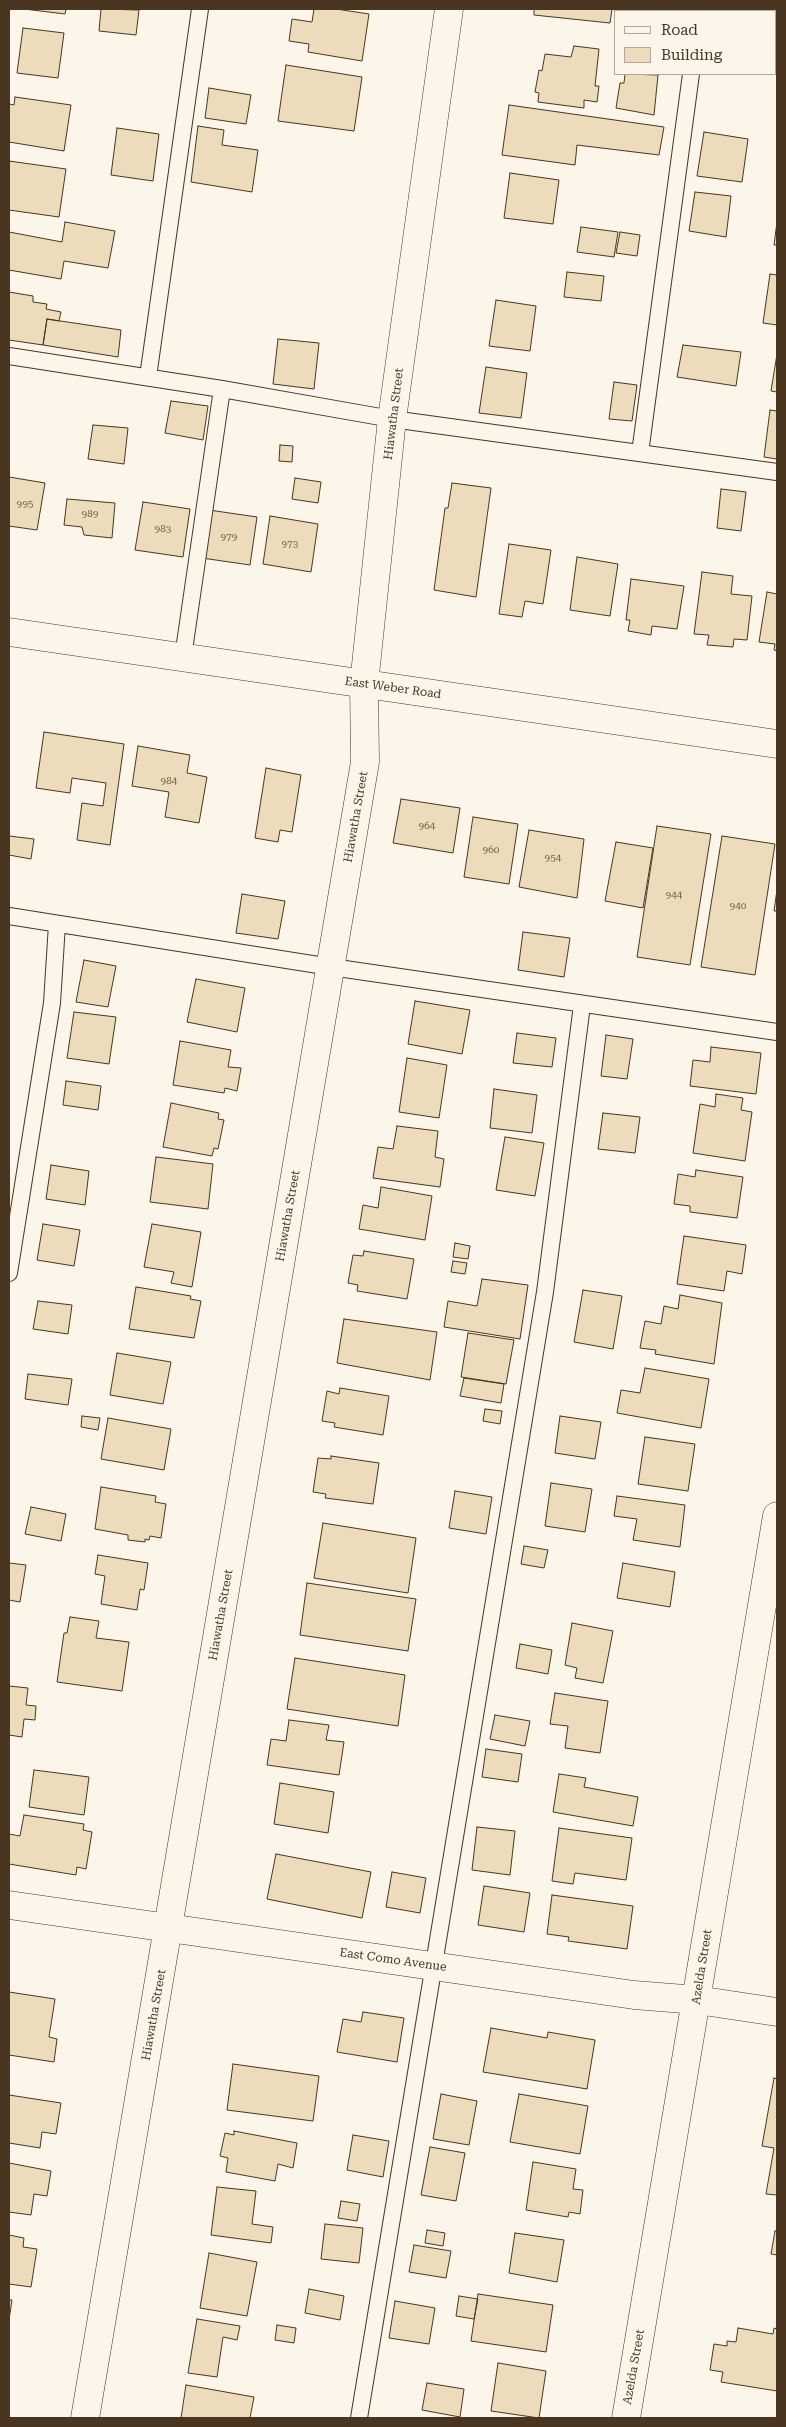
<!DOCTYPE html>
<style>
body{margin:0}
#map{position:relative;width:786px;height:2427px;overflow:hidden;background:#fbf6e9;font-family:"Roboto Serif",serif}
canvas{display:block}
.frame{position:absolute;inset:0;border:10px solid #4a3520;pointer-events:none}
.legend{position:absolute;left:614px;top:10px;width:162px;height:65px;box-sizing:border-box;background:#fbf6e9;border:1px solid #b4a999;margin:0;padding:6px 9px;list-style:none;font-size:15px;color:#4a3520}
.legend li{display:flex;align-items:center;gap:10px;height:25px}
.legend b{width:25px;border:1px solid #b4a999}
</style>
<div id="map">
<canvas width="786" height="2427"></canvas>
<div class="frame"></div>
<ul class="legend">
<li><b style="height:6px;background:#fbf6e9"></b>Road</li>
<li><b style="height:14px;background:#ecdcbc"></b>Building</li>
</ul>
</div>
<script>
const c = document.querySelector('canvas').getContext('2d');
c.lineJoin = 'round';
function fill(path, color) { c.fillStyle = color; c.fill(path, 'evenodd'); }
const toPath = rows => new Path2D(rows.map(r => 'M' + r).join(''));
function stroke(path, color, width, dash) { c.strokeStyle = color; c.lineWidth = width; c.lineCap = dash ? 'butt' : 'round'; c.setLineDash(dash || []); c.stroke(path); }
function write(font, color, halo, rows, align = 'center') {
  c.font = font + ' "Roboto Serif",serif'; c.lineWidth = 4; c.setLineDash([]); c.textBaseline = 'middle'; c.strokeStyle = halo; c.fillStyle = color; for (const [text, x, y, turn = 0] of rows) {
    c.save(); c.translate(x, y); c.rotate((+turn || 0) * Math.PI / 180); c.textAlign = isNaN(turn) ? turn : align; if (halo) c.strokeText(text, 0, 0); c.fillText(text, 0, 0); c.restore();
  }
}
const building = toPath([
 [24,9,66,9,65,14,24,9],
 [101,9,139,10,136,35,99,31,101,9],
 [314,9,336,9,369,14,362,61,308,52,309,44,289,41,292,19,312,22,314,9],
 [534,9,612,9,610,23,534,15,534,9],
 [23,28,64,33,58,78,17,73,23,28],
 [574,46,599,49,595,86,599,86,597,102,584,100,584,108,538,102,539,93,535,92,539,70,542,71,545,54,571,57,574,46],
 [286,65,362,77,354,131,278,121,286,65],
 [625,74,658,75,654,115,616,108,620,83,624,83,625,74],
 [209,88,251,95,246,124,205,118,209,88],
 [15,97,71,105,64,151,9,142,9,104,14,105,15,97],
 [509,105,664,127,659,155,577,145,575,165,502,155,509,105],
 [198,126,224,130,222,145,258,150,252,192,191,182,198,126],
 [117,128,159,134,153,181,111,175,117,128],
 [704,132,748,139,742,182,697,176,704,132],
 [9,161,66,169,59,217,9,210,9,161],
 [510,173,559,180,553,224,504,218,510,173],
 [695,192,731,196,726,237,689,231,695,192],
 [65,222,115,231,108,268,64,261,61,279,9,270,9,232,62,242,65,222],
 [777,222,777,245,774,245,777,222],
 [581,227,618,232,614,257,577,252,581,227],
 [620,232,640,235,637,256,616,253,620,232],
 [567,272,604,276,601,301,564,297,567,272],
 [770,274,777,275,777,325,763,323,770,274],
 [9,292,33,296,33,302,47,304,46,309,61,312,59,321,47,319,43,345,9,340,9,292],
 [496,300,536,306,530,351,489,346,496,300],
 [47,319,121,330,118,357,43,345,47,319],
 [278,339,319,343,314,389,273,384,278,339],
 [683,345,741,352,736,386,677,377,683,345],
 [777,354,777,392,771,391,777,354],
 [486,367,527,373,521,418,479,413,486,367],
 [614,382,637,385,632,421,609,419,614,382],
 [171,401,208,406,203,440,165,433,171,401],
 [770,410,777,411,777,459,764,457,770,410],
 [93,425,128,428,124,464,88,459,93,425],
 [280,445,293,446,292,462,279,461,280,445],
 [9,477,45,483,37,530,9,526,9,477],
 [295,478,321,482,318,503,292,499,295,478],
 [452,483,491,488,476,597,434,590,445,508,448,508,452,483],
 [721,489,746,492,741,531,717,528,721,489],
 [67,499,115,503,112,538,84,535,82,527,64,525,67,499],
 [143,502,190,509,183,557,135,550,143,502],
 [209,510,257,517,250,565,202,558,209,510],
 [270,516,318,524,311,572,263,564,270,516],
 [509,544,551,550,543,604,525,601,522,617,499,614,509,544],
 [577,557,618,564,610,616,570,610,577,557],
 [702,572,733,576,731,594,752,596,747,640,734,639,733,647,707,645,709,635,694,634,702,572],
 [631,579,684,586,677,629,652,626,651,635,628,631,630,620,626,620,631,579],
 [767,592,777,594,777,651,774,650,775,644,759,642,767,592],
 [44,732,124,744,110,845,77,840,82,803,103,806,106,783,72,778,70,793,36,788,44,732],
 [138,746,190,755,187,773,207,777,199,823,165,817,169,792,132,786,138,746],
 [266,768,301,775,292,832,280,830,278,842,255,838,266,768],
 [401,799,460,808,453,853,393,843,401,799],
 [473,817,518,824,509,884,464,877,473,817],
 [657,826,711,834,690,965,637,957,657,826],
 [529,830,584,839,577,898,519,887,529,830],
 [9,836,34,839,31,859,9,855,9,836],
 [722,836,775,844,755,975,701,967,722,836],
 [616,842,653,848,643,908,605,901,616,842],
 [777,890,777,911,774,911,777,890],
 [242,894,285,901,278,939,236,933,242,894],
 [523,932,570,938,564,977,518,970,523,932],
 [84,960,116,966,108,1007,76,1002,84,960],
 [196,979,245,988,237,1032,187,1022,196,979],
 [415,1001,470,1010,462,1054,408,1044,415,1001],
 [74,1012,116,1017,109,1064,67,1058,74,1012],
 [517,1033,556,1038,552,1067,513,1063,517,1033],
 [606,1035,633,1039,627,1079,601,1076,606,1035],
 [180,1041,231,1050,228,1067,241,1068,237,1091,225,1088,224,1093,173,1085,180,1041],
 [711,1047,761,1053,756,1094,690,1086,693,1060,710,1062,711,1047],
 [407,1058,447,1065,439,1118,399,1112,407,1058],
 [66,1081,101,1086,98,1110,63,1105,66,1081],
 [494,1089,537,1095,532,1133,490,1128,494,1089],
 [716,1094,743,1098,741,1110,752,1112,745,1161,693,1153,700,1104,715,1107,716,1094],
 [171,1103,219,1113,218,1119,224,1120,218,1149,214,1148,212,1156,163,1147,171,1103],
 [603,1113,640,1117,635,1153,598,1149,603,1113],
 [397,1126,438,1131,435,1157,444,1159,440,1187,373,1178,378,1147,393,1149,397,1126],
 [505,1137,544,1143,535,1196,496,1190,505,1137],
 [156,1157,213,1164,208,1209,150,1202,156,1157],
 [51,1165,89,1171,85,1205,46,1199,51,1165],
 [696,1170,743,1177,737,1218,690,1212,690,1206,674,1204,678,1174,695,1177,696,1170],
 [381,1187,432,1196,425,1240,359,1229,363,1205,378,1208,381,1187],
 [43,1224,80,1230,74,1266,37,1260,43,1224],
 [152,1224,201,1232,192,1287,171,1283,174,1272,144,1267,152,1224],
 [684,1236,746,1245,742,1274,727,1271,724,1291,677,1284,684,1236],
 [455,1243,470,1246,468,1259,453,1257,455,1243],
 [364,1251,414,1259,407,1299,357,1291,358,1285,348,1283,353,1255,363,1256,364,1251],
 [453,1261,467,1263,465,1274,451,1272,453,1261],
 [482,1279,528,1285,520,1339,444,1327,448,1301,477,1306,482,1279],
 [136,1287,191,1296,190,1299,201,1301,194,1338,129,1329,136,1287],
 [583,1290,622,1296,613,1349,574,1342,583,1290],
 [680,1295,722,1303,714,1364,655,1354,656,1350,640,1348,645,1321,661,1324,664,1306,678,1309,680,1295],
 [38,1301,72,1305,68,1334,33,1329,38,1301],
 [344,1319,437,1332,430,1380,337,1363,344,1319],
 [468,1333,514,1340,506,1384,461,1377,468,1333],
 [117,1353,171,1362,163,1404,110,1395,117,1353],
 [645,1368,709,1379,701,1428,617,1413,621,1390,640,1393,645,1368],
 [28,1374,72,1379,68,1405,25,1399,28,1374],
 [464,1378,504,1384,501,1403,460,1396,464,1378],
 [340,1388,389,1396,383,1435,334,1427,335,1423,322,1421,327,1391,339,1394,340,1388],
 [485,1409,502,1411,500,1424,483,1421,485,1409],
 [82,1416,100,1418,98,1430,81,1427,82,1416],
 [560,1416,601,1422,595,1459,555,1453,560,1416],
 [108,1418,171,1429,164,1470,101,1459,108,1418],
 [645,1437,695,1444,688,1491,638,1484,645,1437],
 [331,1456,379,1463,373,1504,325,1498,326,1494,313,1492,318,1458,331,1459,331,1456],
 [551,1483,592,1489,585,1532,545,1526,551,1483],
 [101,1487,156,1496,155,1502,166,1504,161,1538,150,1536,149,1540,145,1539,145,1542,128,1540,128,1535,95,1529,101,1487],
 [455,1491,492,1497,486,1534,449,1528,455,1491],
 [617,1496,685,1505,680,1547,633,1540,637,1519,614,1516,617,1496],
 [31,1507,66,1514,61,1541,25,1534,31,1507],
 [323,1523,416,1538,408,1593,314,1578,323,1523],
 [524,1546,548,1550,544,1568,521,1564,524,1546],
 [98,1555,148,1563,144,1590,140,1589,137,1610,101,1604,105,1576,95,1574,98,1555],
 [9,1563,26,1565,20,1602,9,1600,9,1563],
 [623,1563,675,1572,670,1607,617,1598,623,1563],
 [307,1583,416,1599,408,1651,300,1635,307,1583],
 [70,1617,99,1621,96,1638,129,1642,122,1691,57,1682,64,1633,67,1633,70,1617],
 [572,1623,613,1631,603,1683,575,1678,577,1668,565,1665,572,1623],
 [520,1644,552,1650,548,1674,516,1668,520,1644],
 [295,1658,405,1675,398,1726,287,1709,295,1658],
 [9,1686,28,1688,26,1705,36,1706,35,1720,24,1719,22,1737,9,1735,9,1686],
 [555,1693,608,1701,600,1753,565,1748,568,1726,550,1724,555,1693],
 [495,1715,530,1721,525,1746,490,1739,495,1715],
 [289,1720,329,1725,326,1740,344,1742,339,1775,267,1765,271,1739,286,1741,289,1720],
 [486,1749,522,1754,518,1782,482,1777,486,1749],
 [34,1770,89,1777,84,1815,29,1807,34,1770],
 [559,1774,586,1778,584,1787,638,1797,633,1826,553,1812,559,1774],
 [280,1783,334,1792,328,1833,274,1824,280,1783],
 [24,1815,84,1824,83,1830,92,1832,86,1869,77,1867,76,1875,9,1864,9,1834,20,1836,24,1815],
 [477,1827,515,1831,510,1875,472,1870,477,1827],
 [559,1828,632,1838,626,1880,575,1873,573,1884,552,1881,559,1828],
 [276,1854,371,1872,362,1918,267,1899,276,1854],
 [392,1872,426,1878,420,1913,386,1907,392,1872],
 [484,1886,530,1893,524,1932,478,1925,484,1886],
 [552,1895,633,1906,627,1949,568,1941,569,1937,547,1934,552,1895],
 [9,1992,55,1999,49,2037,57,2039,54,2062,9,2055,9,1992],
 [363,2012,404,2018,397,2062,337,2052,343,2019,361,2022,363,2012],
 [491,2028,547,2038,548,2032,595,2040,587,2089,483,2072,491,2028],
 [233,2064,319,2076,313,2121,227,2110,233,2064],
 [774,2078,777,2079,777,2195,766,2194,774,2148,762,2146,774,2078],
 [441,2094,477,2101,469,2145,433,2139,441,2094],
 [519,2094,588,2106,580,2154,510,2142,519,2094],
 [9,2095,61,2103,56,2134,42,2132,40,2148,9,2143,9,2095],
 [234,2131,297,2143,293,2168,278,2164,275,2181,226,2172,228,2158,220,2156,225,2133,234,2135,234,2131],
 [353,2135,389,2141,383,2177,347,2170,353,2135],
 [430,2147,465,2153,456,2201,421,2195,430,2147],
 [533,2162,576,2169,573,2189,583,2190,580,2214,569,2212,568,2217,526,2210,533,2162],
 [9,2163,51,2171,47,2196,34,2194,31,2215,9,2212,9,2163],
 [217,2187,256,2191,252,2224,273,2227,271,2243,211,2235,217,2187],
 [341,2201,360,2204,357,2221,338,2218,341,2201],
 [325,2224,363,2228,359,2263,321,2259,325,2224],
 [427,2230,445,2233,443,2246,425,2243,427,2230],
 [775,2231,777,2231,777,2255,771,2254,775,2231],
 [515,2233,564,2240,557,2282,509,2273,515,2233],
 [9,2235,24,2238,23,2247,37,2249,31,2287,9,2284,9,2235],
 [414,2245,451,2251,446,2278,409,2272,414,2245],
 [209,2253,257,2262,247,2316,200,2308,209,2253],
 [309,2289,344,2296,340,2320,305,2313,309,2289],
 [478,2294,553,2305,546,2352,471,2341,478,2294],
 [459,2296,478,2299,474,2319,456,2316,459,2296],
 [9,2300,12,2300,9,2320,9,2300],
 [395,2301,435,2308,429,2344,389,2338,395,2301],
 [197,2319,240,2326,237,2340,223,2337,217,2377,188,2373,197,2319],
 [277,2325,296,2328,294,2343,275,2340,277,2325],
 [738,2328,773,2334,774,2328,777,2329,777,2391,721,2382,723,2372,710,2370,714,2344,727,2346,727,2341,736,2342,738,2328],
 [498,2363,546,2371,539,2418,491,2411,498,2363],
 [427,2383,464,2389,460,2417,422,2410,427,2383],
 [186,2385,254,2397,250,2418,181,2418,186,2385]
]);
fill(building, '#ecdcbc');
stroke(building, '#4a3520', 1);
const lane = toPath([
 [700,11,700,9],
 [9,356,222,389,392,419,777,472],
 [148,377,200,9],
 [640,453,691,74],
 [183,657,222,389],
 [9,916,331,967,777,1032],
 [9,1273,52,1003,57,924],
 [359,2418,545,1292,582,1005]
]);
const street = toPath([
 [9,1905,634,1995,697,2000,777,2012],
 [85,2418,365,762,364,684,392,419,449,9],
 [626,2418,777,1516]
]);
const secondary = toPath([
 [9,632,777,744]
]);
stroke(lane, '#4a3520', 18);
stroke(street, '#4a3520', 29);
stroke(secondary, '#4a3520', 29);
stroke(lane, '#fbf6e9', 16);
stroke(street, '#fbf6e9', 28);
stroke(secondary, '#fbf6e9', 28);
write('10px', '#725f47', null, [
 ["995",25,504],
 ["989",90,514],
 ["983",163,529],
 ["979",229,537],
 ["973",290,544],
 ["984",169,781],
 ["964",427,826],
 ["960",491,850],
 ["954",553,858],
 ["944",674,895],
 ["940",738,906]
]);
write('12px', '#4a3520', '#fbf6e9', [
 ["Hiawatha Street",394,414,-83],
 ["East Weber Road",393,688,8],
 ["Hiawatha Street",356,817,-80],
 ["Hiawatha Street",288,1216,-80],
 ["Hiawatha Street",221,1615,-80],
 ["East Como Avenue",393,1960,8],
 ["Azelda Street",702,1967,-81],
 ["Hiawatha Street",154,2015,-80],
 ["Azelda Street",634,2367,-80]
]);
</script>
